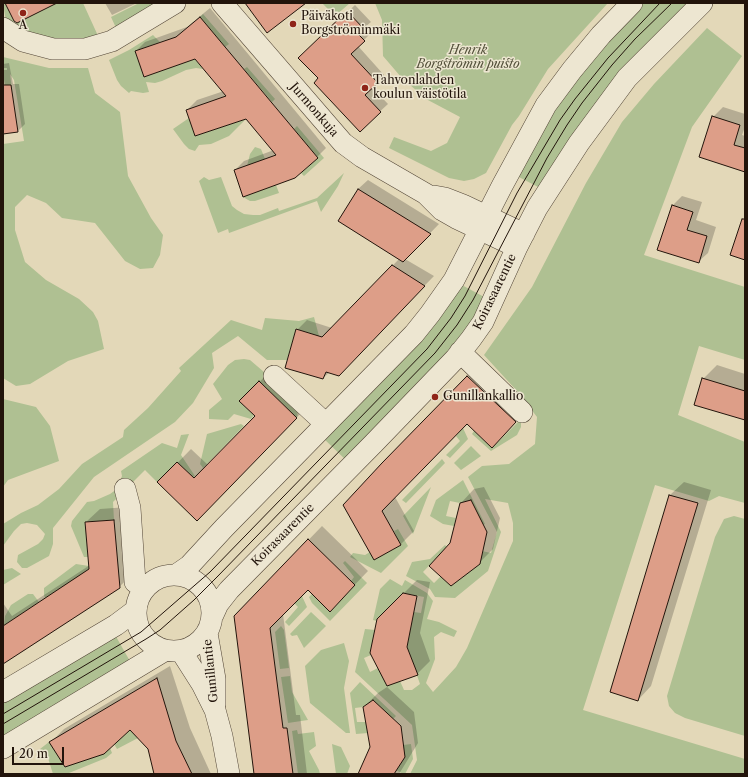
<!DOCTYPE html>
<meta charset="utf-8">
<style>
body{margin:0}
#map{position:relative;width:748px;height:777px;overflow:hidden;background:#e3d8b8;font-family:"Libre Caslon Text",serif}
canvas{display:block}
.frame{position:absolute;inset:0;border:4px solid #22140b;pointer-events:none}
.scale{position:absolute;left:12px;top:747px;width:52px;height:18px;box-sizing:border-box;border:2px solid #22140b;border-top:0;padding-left:5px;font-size:12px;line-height:14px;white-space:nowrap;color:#22140b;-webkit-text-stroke:3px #ede6d1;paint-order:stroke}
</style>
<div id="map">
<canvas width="748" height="777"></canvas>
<div class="frame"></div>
<div class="scale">20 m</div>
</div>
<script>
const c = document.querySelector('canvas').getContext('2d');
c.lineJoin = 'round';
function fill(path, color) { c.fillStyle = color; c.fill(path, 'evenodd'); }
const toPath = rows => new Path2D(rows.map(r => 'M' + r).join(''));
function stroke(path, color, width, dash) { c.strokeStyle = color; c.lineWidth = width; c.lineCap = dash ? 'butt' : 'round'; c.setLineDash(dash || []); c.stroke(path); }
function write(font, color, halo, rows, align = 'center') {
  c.font = font + ' "Libre Caslon Text",serif'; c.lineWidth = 3; c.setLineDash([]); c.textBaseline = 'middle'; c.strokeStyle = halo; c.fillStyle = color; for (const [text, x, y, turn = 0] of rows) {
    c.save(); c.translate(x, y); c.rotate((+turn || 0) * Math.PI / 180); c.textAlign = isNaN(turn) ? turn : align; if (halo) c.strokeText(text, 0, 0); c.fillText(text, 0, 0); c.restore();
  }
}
fill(toPath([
 [3,3,5,3,15,24,57,3,83,3,99,38,86,42,41,39,6,22],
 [139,3,160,3,117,30,111,17],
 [322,3,350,3,335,16],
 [375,3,608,3,548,69,519,116,512,125,486,173,474,179,464,181,449,178,389,148,394,137,431,151,447,143,460,117,426,99,401,77,383,56,382,20],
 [638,3,695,3,544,190,513,174,531,138],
 [203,14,229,44,225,47,200,17],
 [707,28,742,56,692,127,644,255,745,287,745,360,699,346,678,415,745,442,745,503,719,496,709,501,655,485,583,710,745,759,745,774,410,774,417,760,412,725,355,672,365,629,375,630,371,655,364,658,370,672,378,668,400,681,404,690,412,690,420,684,407,647,414,612,421,613,424,597,403,593,377,621,373,620,380,589,390,579,402,586,405,580,427,593,433,601,427,619,439,622,457,631,454,637,441,632,434,637,435,659,426,683,433,692,456,667,467,648,513,541,513,523,508,503,485,499,501,532,488,571,455,598,435,597,430,589,406,576,412,562,430,559,445,545,447,547,423,572,434,583,441,576,451,586,479,564,482,551,491,553,497,532,468,477,482,466,509,464,535,444,537,417,517,391,484,355,532,287,586,183,622,122,654,84],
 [153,35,160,42,135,51,144,77,195,59,203,69,196,68,186,70,162,81,155,83,146,82,149,92,143,93,131,91,129,93,121,86,117,80,109,60,129,50],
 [3,57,49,68,88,68,95,93,120,112,128,176,151,218,163,235,160,255,153,268,140,269,125,261,95,223,62,218,46,203,27,195,15,207,15,230,25,262,46,280,79,299,93,312,98,321,104,349,68,361,30,384,16,386,3,378,3,144,24,141,14,80,10,74,12,90,6,91,3,74],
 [247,67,275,99,272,102,244,69],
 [189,118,195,136,246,119,229,136,211,144,199,145,195,151,189,149,184,144,173,129],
 [297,126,324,158,304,176,301,173,318,158,294,129],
 [255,147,261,149,265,159,247,166,250,154],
 [344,173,338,186,321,212,317,201,229,233,228,229,218,233,199,181,204,177,209,180,221,177,232,206,237,210,244,214,253,215,260,215,278,208,279,211,317,198],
 [276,185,279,193,255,201,250,201,243,197],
 [458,283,488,299,479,318,349,463,323,438],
 [314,317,319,336,296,329,287,360,267,360,238,336,212,353,214,368,193,403,175,422,94,477,53,528,53,544,49,556,27,568,22,568,17,562,18,555,38,544,43,539,45,534,37,525,27,523,21,524,14,531,3,546,3,524,21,513,38,505,59,489,82,464,123,437,124,430,148,408,181,371,179,368,231,320,262,330,265,318,299,321],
 [244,359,250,360,271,378,298,410,297,418,259,381,239,401,254,415,251,419,234,414,228,420,209,419,209,410,222,399,213,384,228,365,235,360],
 [3,399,36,407,50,426,59,461,8,480,3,487],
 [521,419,521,427,517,435,491,451,472,434,474,431,492,448],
 [241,424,244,426,203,468,200,464,207,434],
 [463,428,468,439,450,458,446,455,460,441,456,436],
 [189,434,181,455,195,476,193,477,177,462,157,482,145,470,113,502,114,520,85,522,88,557,84,557,71,526,72,521,87,502,94,501,110,494,117,489,122,476,121,471,162,443,177,448,181,435],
 [471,446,481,456,461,470,454,463],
 [442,459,445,463,406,503,402,500],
 [463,480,485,524,483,525,471,500,460,503,450,501,446,516,456,518,454,526,443,524,430,516,436,500],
 [431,487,413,534,403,516],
 [734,516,745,519,745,736,685,718,675,713,669,706,667,696,715,537,724,519],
 [398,529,408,546,381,573,350,557,353,553,365,555,370,552,374,560,401,545,394,531],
 [345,561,367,583,330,621,312,603,309,597,312,594,330,612,355,585,351,581,354,577,343,563],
 [76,564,89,566,89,570,45,598,44,595,44,588],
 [12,568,21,574,3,585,3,570],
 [28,594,33,594,39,602,4,625,5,616,11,605],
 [302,596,307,607,289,626,285,622,298,607,294,603],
 [311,612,326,626,304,648,297,635,292,636,290,634],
 [281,626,284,630,289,668,280,669,275,632],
 [114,633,131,663,3,741,3,702],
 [344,643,349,661,344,688,350,733,346,733,310,703,305,666,321,650],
 [290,676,292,692,308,720,288,723,281,677],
 [360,682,396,716,393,719,373,700,363,707,355,708,357,722,366,722,368,733,356,734,350,693],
 [130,730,138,738,117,749,114,744],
 [297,730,298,734,314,732,316,746,309,751,319,770,320,774,298,774,292,731],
 [49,742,110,748,112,753,106,758,69,773,70,774,53,774,48,758,40,749],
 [332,744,341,747,350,766,347,774,336,774],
 [411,744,413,759,405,774,403,774,396,770,403,745]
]), '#afc092');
fill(toPath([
 [105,3,137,3,112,15],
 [355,5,371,22,365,27,371,33,358,46,384,75,372,87,388,104,360,130,319,78,307,51],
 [210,8,326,148,317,157,235,170,244,161,274,150,246,118,187,110,197,100,224,91,195,58,136,51,145,42,187,27],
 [9,63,13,84,19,84,25,124,18,131,3,133,3,70,7,70,7,68,3,68,3,64],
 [723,107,745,114,745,127,742,135,745,136,745,171,713,117],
 [368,180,439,224,405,259,434,276,338,374,330,372,323,378,297,330,307,320,332,328,400,258,358,189],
 [682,196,702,202,696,220,716,227,708,253,698,262,672,206],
 [481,363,529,408,505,433,467,423,395,497,414,531,401,544,375,558,383,464],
 [717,365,745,374,745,419,703,379],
 [273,368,310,404,210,506,159,482,191,449,208,465,256,416,241,401],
 [684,482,711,490,651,686,638,700,611,692,670,495],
 [484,487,500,518,493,549,479,563,451,544,461,503,474,489],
 [128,507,133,574,119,587,3,663,3,603,12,616,90,565,86,522,100,509],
 [322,526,368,571,343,597,308,589,283,614,296,715,300,715,307,774,255,774,235,616],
 [417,580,430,582,420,633,430,661,417,674,378,619],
 [170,666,190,728,211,774,155,774,149,748,130,729,51,742,64,729],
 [387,687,414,712,418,743,399,774,359,774,371,748,364,707,378,693]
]), '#0003');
const building = toPath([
 [5,3,57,3,17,23,14,21,5,3],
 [245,3,306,3,267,33,245,3],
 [347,11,364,29,359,35,365,41,351,54,378,83,365,95,381,112,360,132,314,83,318,78,298,58,347,11],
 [200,17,318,158,295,178,243,197,234,170,276,155,246,119,195,136,186,110,226,96,195,59,144,77,135,51,176,37,200,17],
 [3,85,11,85,18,132,3,134,3,85],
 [712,116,740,125,734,145,745,148,745,172,699,157,712,116],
 [358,189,431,234,403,262,338,221,358,189],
 [672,205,693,212,687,230,707,236,699,263,657,250,672,205],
 [742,219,745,219,745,260,730,255,742,219],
 [392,265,425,286,339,376,326,372,323,379,285,368,296,329,322,337,392,265],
 [467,376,516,422,492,448,467,424,382,511,401,545,374,560,343,505,382,463,467,376],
 [702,378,745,391,745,420,694,405,702,378],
 [259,381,297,418,197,521,157,482,177,462,194,478,255,416,239,401,259,381],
 [669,495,698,503,638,701,610,692,669,495],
 [471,500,487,532,480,564,451,586,429,566,450,543,460,503,471,500],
 [114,520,120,588,3,664,3,626,89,569,85,522,114,520],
 [308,539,355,585,330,612,308,590,270,628,283,728,287,728,293,774,254,774,234,616,308,539],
 [403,593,417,596,407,647,418,675,387,686,370,653,377,619,403,593],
 [157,678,176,741,192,774,154,774,148,749,130,730,104,754,65,767,49,742,157,678],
 [373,700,401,726,405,757,394,774,358,774,370,747,363,707,373,700]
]);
fill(building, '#dd9e88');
stroke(building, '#22140b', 1);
const minor = toPath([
 [222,3,343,143,362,157,426,194,442,210,456,218,517,247],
 [3,28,23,41,53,49,85,49,112,41,175,3],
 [434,196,445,198,463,205,524,234],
 [460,352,522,412],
 [274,376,326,424],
 [125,489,130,508,135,582,144,589],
 '136 613a38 38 0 1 1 76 0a38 38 0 1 1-76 0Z',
 [176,575,189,566,224,528,414,334,430,314,454,280,502,186,546,105,572,70,601,35,632,3],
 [213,615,218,604,229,590,374,443,455,359,471,339,483,322,517,247,537,208,579,143,627,78,702,3],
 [207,633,215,679,215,705],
 [181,651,202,684,215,710,222,736,229,774],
 [3,692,116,625,136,610],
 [3,748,164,651]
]);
stroke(minor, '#524536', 22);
stroke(minor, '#ede6d1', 21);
stroke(toPath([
 [3,714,141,632,210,572,427,349,451,318,465,296,517,193,560,120,575,99,608,58,660,3],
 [3,724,146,639,160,630,194,600,217,577,435,353,457,325,473,300,547,158,567,125,582,103,612,65,635,39,672,3]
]), '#22140b', 1);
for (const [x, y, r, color] of [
 [23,13,4,"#8f2418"],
 [293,24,4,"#8f2418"],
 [365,88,4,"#8f2418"],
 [435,397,4,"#8f2418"]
]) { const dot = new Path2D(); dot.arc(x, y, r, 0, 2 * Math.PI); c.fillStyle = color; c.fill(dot); stroke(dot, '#ede6d1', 1.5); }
write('12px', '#22140b', '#ede6d1', [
 ["Päiväkoti",301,17],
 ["Borgströminmäki",301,31],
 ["A",23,26,"center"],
 ["Tahvonlahden",373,81],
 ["koulun väistötila",373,95],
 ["Gunillankallio",443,397]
], 'left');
write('italic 12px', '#53503a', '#ede6d1', [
 ["Henrik",468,51],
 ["Borgströmin puisto",468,65]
]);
write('12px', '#22140b', '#ede6d1', [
 ["Jurmonkuja",314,110,49],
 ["Koirasaarentie",495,292,-64],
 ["Koirasaarentie",283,535,-45],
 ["Gunillantie",211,671,-96]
]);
</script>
